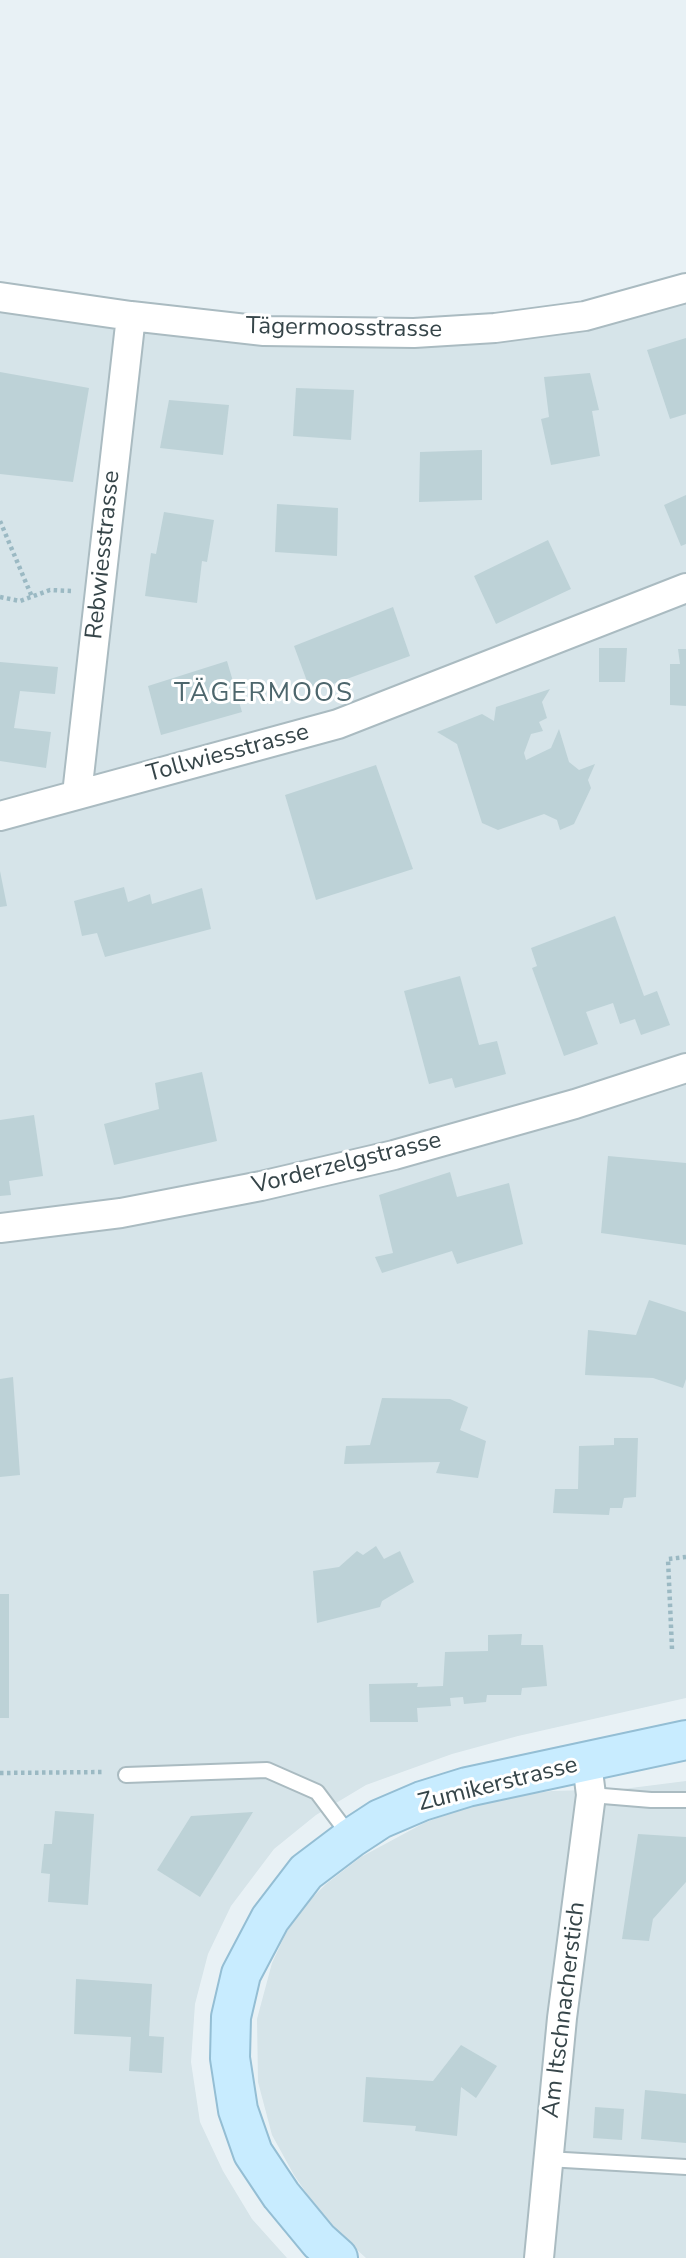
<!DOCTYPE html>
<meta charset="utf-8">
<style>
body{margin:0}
canvas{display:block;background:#e8f1f5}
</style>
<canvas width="686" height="2258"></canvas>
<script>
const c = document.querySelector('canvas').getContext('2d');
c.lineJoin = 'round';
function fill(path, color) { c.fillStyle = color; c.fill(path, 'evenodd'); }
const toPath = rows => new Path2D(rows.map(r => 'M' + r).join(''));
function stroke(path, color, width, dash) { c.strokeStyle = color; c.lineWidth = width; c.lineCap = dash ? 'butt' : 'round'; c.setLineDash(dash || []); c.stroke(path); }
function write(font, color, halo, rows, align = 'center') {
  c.font = font + ' "Nunito Sans",sans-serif'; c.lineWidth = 6; c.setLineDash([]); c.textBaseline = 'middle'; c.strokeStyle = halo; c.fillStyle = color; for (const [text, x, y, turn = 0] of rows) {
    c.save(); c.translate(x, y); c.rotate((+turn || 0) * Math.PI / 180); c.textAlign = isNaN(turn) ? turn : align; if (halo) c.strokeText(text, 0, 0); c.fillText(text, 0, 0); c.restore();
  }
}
fill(toPath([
 [686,288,686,1698,518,1736,452,1754,366,1785,316,1815,274,1849,231,1906,208,1954,195,2004,191,2062,200,2122,223,2171,252,2219,287,2258,0,2258,0,297,414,333],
 [686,1781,686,2258,366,2258,344,2238,316,2207,294,2175,272,2135,258,2082,257,2019,272,1963,286,1933,304,1906,326,1884,361,1857,424,1823,466,1807,500,1798,552,1791,623,1789]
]), '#d6e4e9');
fill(toPath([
 [686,338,686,414,670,419,647,350],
 [0,372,89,388,73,482,0,474],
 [590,373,599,410,592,411,600,456,551,465,541,419,549,417,544,377],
 [296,388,354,390,351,440,293,436],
 [169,400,229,405,223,455,160,448],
 [482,450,482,500,419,502,420,452],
 [686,495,686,544,681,546,664,505],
 [277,504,338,508,337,556,275,552],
 [164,512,214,520,207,562,202,561,197,603,145,596,151,553,156,554],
 [548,540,571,589,496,624,474,576],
 [393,607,410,656,311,692,294,646],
 [599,648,627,648,625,682,599,682],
 [678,649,686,649,686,706,670,705,670,664,680,664],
 [227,661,242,712,161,735,148,686],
 [0,662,58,667,55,694,20,691,14,728,51,732,46,768,0,761],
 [550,689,542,702,547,718,539,722,543,731,531,734,524,753,526,760,551,748,559,729,569,762,579,770,595,764,588,780,591,788,574,824,560,830,557,820,544,814,498,830,482,823,457,744,437,732,482,714,494,721,496,707],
 [376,765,413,869,316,900,285,795],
 [0,871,7,906,0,907],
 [124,887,128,902,150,894,152,904,202,888,211,929,105,957,97,933,82,936,74,901],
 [615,916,644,996,657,991,670,1025,641,1035,635,1019,620,1024,613,1003,586,1012,598,1044,564,1056,532,968,537,966,531,948],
 [460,976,479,1045,497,1041,506,1074,455,1088,452,1078,429,1084,404,991],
 [202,1072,217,1141,114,1165,104,1124,159,1109,155,1083],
 [34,1115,43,1176,9,1181,11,1195,0,1196,0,1120],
 [608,1156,686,1163,686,1245,601,1233],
 [450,1172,457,1197,509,1183,523,1244,457,1264,452,1251,382,1273,375,1257,393,1253,379,1195],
 [649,1300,686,1312,686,1379,683,1388,653,1378,585,1375,588,1330,636,1335],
 [13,1377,20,1475,0,1477,0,1379],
 [382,1398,450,1399,468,1407,460,1430,486,1441,478,1478,436,1473,440,1462,344,1464,346,1446,370,1445],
 [614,1438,638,1438,636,1497,624,1498,622,1508,610,1508,609,1515,553,1513,555,1489,578,1489,579,1446,614,1445],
 [376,1546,384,1559,400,1551,414,1582,382,1601,380,1607,317,1623,313,1571,339,1567,357,1551,363,1555],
 [0,1594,9,1594,9,1718,0,1718],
 [522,1634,521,1645,543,1645,547,1686,522,1688,521,1695,487,1695,486,1702,464,1704,463,1697,450,1698,451,1706,417,1708,418,1722,370,1722,369,1684,418,1683,417,1687,443,1686,445,1652,488,1651,488,1635],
 [55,1811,94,1814,88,1905,48,1902,50,1874,41,1873,44,1844,52,1844],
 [253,1812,200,1897,157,1870,191,1816],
 [638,1834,686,1837,686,1882,653,1919,649,1941,622,1939],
 [76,1979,152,1984,149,2036,164,2037,162,2073,129,2071,131,2037,74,2034],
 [461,2045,497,2066,476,2098,461,2087,457,2136,415,2131,416,2126,363,2122,366,2077,433,2081],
 [645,2090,686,2094,686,2143,641,2139],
 [595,2107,624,2109,622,2140,593,2138]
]), '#bdd2d7');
const service = toPath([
 [126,1775,267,1770,317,1792,350,1836],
 [591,1795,651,1800,686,1800],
 [547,2159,686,2167]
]);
const minor = toPath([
 [0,297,131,316,264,331,414,333,495,328,585,316,686,288],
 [77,794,131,316],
 [0,816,338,724,686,588],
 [0,1228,121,1213,261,1186,394,1155,575,1104,686,1068],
 [539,2258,562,2018,591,1795,587,1763]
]);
const secondary = toPath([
 [338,2258,319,2241,281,2195,253,2153,238,2110,230,2058,231,2017,241,1974,270,1919,306,1872,351,1838,380,1819,422,1801,467,1787,686,1740]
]);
stroke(service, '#aabbc1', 18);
stroke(minor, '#aabbc1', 32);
stroke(secondary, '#94bed4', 42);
stroke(toPath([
 [0,521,32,597],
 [0,597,20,601,50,590,71,591],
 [672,1649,668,1559,686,1557],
 [0,1773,104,1772]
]), '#9bb9c3', 4.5, [3.5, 3.5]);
stroke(service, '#fff', 14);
stroke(minor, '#fff', 28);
stroke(secondary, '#c8ecff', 38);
write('24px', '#364549', '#fff', [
 ["Tägermoosstrasse",344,329,1],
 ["Rebwiesstrasse",104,555,-84],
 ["Tollwiesstrasse",228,754,-15],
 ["Vorderzelgstrasse",347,1164,-14],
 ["Zumikerstrasse",498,1785,-14],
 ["Am Itschnacherstich",565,2010,-83]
]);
c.letterSpacing = '2px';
write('26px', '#4d666c', '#fff', [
 ["TÄGERMOOS",264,695]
]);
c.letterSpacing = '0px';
</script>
